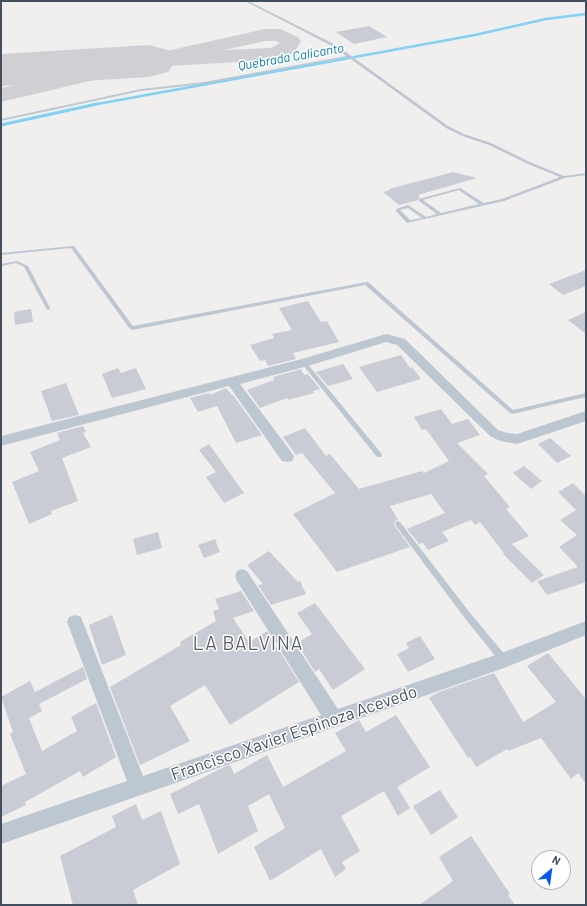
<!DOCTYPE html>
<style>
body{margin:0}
#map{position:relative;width:587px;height:906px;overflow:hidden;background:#f1eeee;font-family:Barlow,sans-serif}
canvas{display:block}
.frame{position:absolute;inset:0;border:2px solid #444f5e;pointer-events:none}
.north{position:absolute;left:531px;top:850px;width:40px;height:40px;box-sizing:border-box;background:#fff;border:1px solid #b4b9bf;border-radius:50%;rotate:29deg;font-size:11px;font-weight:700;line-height:16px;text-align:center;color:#444f5e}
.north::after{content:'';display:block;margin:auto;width:14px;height:18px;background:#0558f4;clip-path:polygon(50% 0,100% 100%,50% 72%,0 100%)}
</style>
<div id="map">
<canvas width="587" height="906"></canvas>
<div class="frame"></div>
<div class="north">N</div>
</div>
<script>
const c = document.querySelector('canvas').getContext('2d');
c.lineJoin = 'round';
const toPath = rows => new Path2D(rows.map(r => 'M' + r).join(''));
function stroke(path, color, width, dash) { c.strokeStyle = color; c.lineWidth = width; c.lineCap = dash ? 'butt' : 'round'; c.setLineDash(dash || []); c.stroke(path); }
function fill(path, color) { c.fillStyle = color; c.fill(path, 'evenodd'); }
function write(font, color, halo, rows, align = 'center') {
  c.font = font + ' Barlow,sans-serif'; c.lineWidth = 3; c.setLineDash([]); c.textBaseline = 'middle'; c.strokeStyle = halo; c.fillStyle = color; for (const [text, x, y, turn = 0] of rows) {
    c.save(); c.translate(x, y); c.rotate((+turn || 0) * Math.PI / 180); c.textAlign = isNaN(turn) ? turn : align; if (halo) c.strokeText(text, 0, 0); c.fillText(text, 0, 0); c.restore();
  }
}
stroke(toPath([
 [92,105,475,35,546,19,586,14]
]), '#7fd2f5', 2.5);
stroke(toPath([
 [1,125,97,104]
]), '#7fd2f5', 3);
fill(toPath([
 [265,29,280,29,298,37,301,41,294,53,274,60,149,67,1,102,1,88,265,29],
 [265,41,276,41,280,43,271,48,224,50,265,41]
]), '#d0d0d4');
fill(toPath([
 [149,45,168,50,176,61,168,72,149,77,1,86,1,54,149,45]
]), '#d0d0d4');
fill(toPath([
 [369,26,387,37,354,44,336,32],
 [453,172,477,178,418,195,420,197,418,200,399,205,383,192,390,190,389,189],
 [586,270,586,286,563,295,549,284],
 [308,301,321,322,327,321,339,342,293,353,296,359,268,366,265,360,260,361,250,345,274,338,272,334,292,330,279,308],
 [31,309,33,322,15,325,14,312],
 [586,312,586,334,568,320],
 [401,355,410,368,412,367,421,379,377,392,359,367],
 [343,364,353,379,328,386,316,372],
 [118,368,121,373,136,368,146,389,112,398,102,374],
 [301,369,304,375,308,374,320,389,313,391,314,393,288,400,287,398,260,408,247,390,274,380,273,377],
 [66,383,79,415,52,421,41,391],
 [226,388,232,395,233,395,262,435,236,443,217,406,198,412,190,398,209,393,210,395],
 [441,409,452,424,468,419,480,435,457,443,488,474,484,476,510,507,506,509,529,536,512,544,544,575,532,583,503,554,504,553,480,522,475,525,471,520,442,532,449,541,428,550,423,543,419,544,407,529,445,513,431,494,390,506,398,520,395,521,394,525,410,547,337,572,293,514,335,493,302,453,296,455,283,437,305,428,326,456,330,454,359,489,422,471,424,473,449,461,426,429,422,430,414,417],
 [83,426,86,432,83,433,91,447,62,458,78,501,51,511,52,514,29,524,12,482,39,471,30,452,60,440,57,433],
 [550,438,571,456,557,463,538,444],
 [209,444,244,493,224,503,206,477,216,472,199,450],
 [524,466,542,481,531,489,513,473],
 [573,483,586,496,586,582,547,595,537,581,578,567,559,547,577,535,560,520,576,510,558,492],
 [158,532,162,548,137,555,133,539],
 [215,539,220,552,204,558,198,545],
 [269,551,298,582,300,581,306,594,271,605,258,585,263,584,247,565],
 [241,591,254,611,233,618,249,642,267,631,299,682,230,725,205,685,170,706,190,741,140,765,110,687,181,645,180,642,216,621,213,611,219,609,215,599],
 [315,603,365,669,333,690,319,669,315,672,297,643,312,634,297,613],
 [112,615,126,655,102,665,89,625],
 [420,636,435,659,408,672,397,654,409,648,406,643],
 [548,653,586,699,586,784,578,773,571,779,541,738,508,751,507,749,476,767,470,757,468,758,429,698,439,692,494,673,523,722,556,702,527,666],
 [83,667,87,679,39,704,42,711,29,718,42,751,77,731,71,717,96,703,116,757,83,777,80,771,25,802,26,805,1,817,1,786,26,774,10,734,13,732,1,697,30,681,35,692],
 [396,715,430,767,397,787,410,808,398,816,384,791,341,816,360,851,342,862,346,869,335,877,321,849,270,881,254,847,285,828,269,794,248,806,258,831,218,854,199,804,178,814,170,794,224,767,230,765,234,774,267,755,283,787,346,751,335,733,359,720,366,732],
 [440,790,458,817,431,835,413,806],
 [136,804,142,820,161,811,180,864,133,890,138,905,73,905,60,856,116,827,112,816],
 [471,836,510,894,508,895,515,905,419,905,453,881,439,857]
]), '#c9ccd4');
fill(toPath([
 [245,1,248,1,336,45,448,126,464,134,491,143,530,162,564,176,586,173,586,175,565,178,504,201,407,223,396,211,396,209,408,205,426,217,437,214,419,201,419,199,460,188,484,203,502,199,560,177,528,164,489,145,462,136,446,128,348,57,204,84,141,91,1,121,1,119,141,89,204,82,346,56,334,47,245,1],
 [459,190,479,204,441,213,423,200,459,190],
 [408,208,422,218,410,220,400,210,408,208],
 [72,246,74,246,133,326,366,282,368,282,513,410,586,393,586,397,512,414,510,413,365,285,132,330,130,329,71,248,1,255,1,253,72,246],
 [17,261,28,266,50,308,50,309,48,310,46,308,24,267,16,263,1,266,1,264,17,261],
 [304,361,306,362,381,453,382,455,381,457,377,457,302,364,301,363,304,361],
 [398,521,400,522,470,613,506,656,507,659,506,662,503,663,500,662,464,617,396,526,395,524,396,522,398,521]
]), '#bdc7d2');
fill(toPath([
 [386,334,405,339,498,430,507,433,517,434,586,411,586,421,517,444,500,441,490,436,397,345,386,342,308,366,240,384,292,453,294,457,292,461,287,462,282,461,229,386,1,446,1,436,302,359,386,334],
 [242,569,247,571,338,709,504,652,586,621,586,635,504,668,1,844,1,824,127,781,67,622,69,617,75,615,81,617,143,776,321,715,237,581,235,576,237,571,242,569]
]), '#bdc7d2');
write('italic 13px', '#007eb5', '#fff', [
 ["Quebrada Calicanto",291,57,-10]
]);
write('17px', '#444f5e', '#fff', [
 ["Francisco Xavier Espinoza Acevedo",294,733,-19]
]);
c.letterSpacing = '1px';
write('19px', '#5a5d64', '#fff', [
 ["LA BALVINA",248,644]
]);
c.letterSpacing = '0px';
</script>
